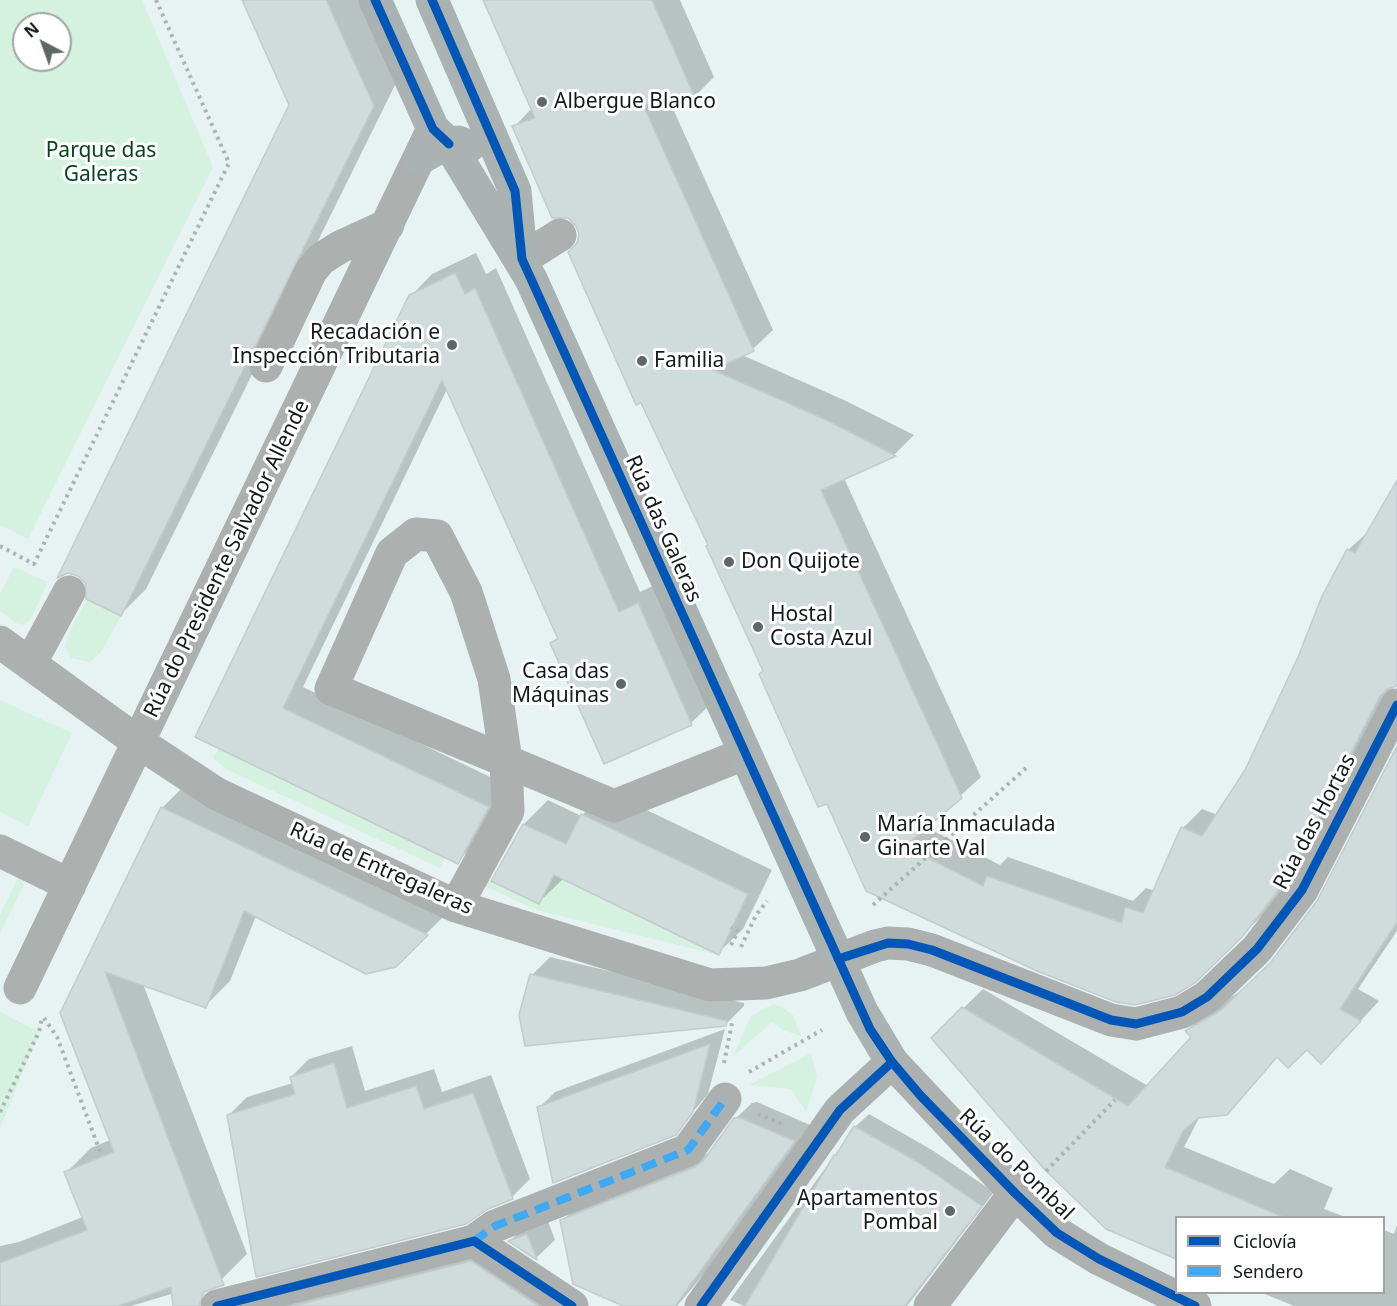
<!DOCTYPE html>
<meta charset="utf-8">
<style>
body{margin:0}
#map{position:relative;width:1397px;height:1306px;overflow:hidden;background:#e6f3f2;font-family:"Noto Sans",sans-serif}
canvas{display:block}
.legend{position:absolute;left:1175px;top:1216px;width:210px;height:78px;box-sizing:border-box;background:#fff;border:2px solid #a1a4a4;margin:0;padding:8px 10px;list-style:none;font-size:18px;color:#131c1b}
.legend li{display:flex;align-items:center;gap:12px;height:30px}
.legend b{width:30px;border:2px solid #a1a4a4}
.north{position:absolute;left:12px;top:12px;width:60px;height:60px;box-sizing:border-box;background:#fff;border:2px solid #a1a4a4;border-radius:50%;rotate:319deg;font-size:16px;font-weight:700;line-height:24px;text-align:center;color:#131c1b}
.north::after{content:'';display:block;margin:auto;width:21px;height:27px;background:#5d6766;clip-path:polygon(50% 0,100% 100%,50% 72%,0 100%)}
</style>
<div id="map">
<canvas width="1397" height="1306"></canvas>
<ul class="legend">
<li><b style="height:8px;background:#0057b8"></b>Ciclovía</li>
<li><b style="height:8px;background:#3fa9f5"></b>Sendero</li>
</ul>
<div class="north">N</div>
</div>
<script>
const c = document.querySelector('canvas').getContext('2d');
c.lineJoin = 'round';
function fill(path, color) { c.fillStyle = color; c.fill(path, 'evenodd'); }
const toPath = rows => new Path2D(rows.map(r => 'M' + r).join(''));
function stroke(path, color, width, dash) { c.strokeStyle = color; c.lineWidth = width; c.lineCap = dash ? 'butt' : 'round'; c.setLineDash(dash || []); c.stroke(path); }
function write(font, color, halo, rows, align = 'center') {
  c.font = font + ' "Noto Sans",sans-serif'; c.lineWidth = 6; c.setLineDash([]); c.textBaseline = 'middle'; c.strokeStyle = halo; c.fillStyle = color; for (const [text, x, y, turn = 0] of rows) {
    c.save(); c.translate(x, y); c.rotate((+turn || 0) * Math.PI / 180); c.textAlign = isNaN(turn) ? turn : align; if (halo) c.strokeText(text, 0, 0); c.fillText(text, 0, 0); c.restore();
  }
}
fill(toPath([
 [0,0,142,0,213,167,28,539,0,525],
 [24,24,60,24,60,60,24,60],
 [14,567,48,582,30,620,24,625,16,623,0,611,0,594],
 [87,600,121,616,101,652,90,662,71,658,65,646,70,630],
 [0,700,72,733,28,826,0,812],
 [219,748,445,858,440,868,228,770,213,758],
 [554,875,719,955,537,910,480,884,484,877,539,904],
 [18,878,25,882,0,933,0,915],
 [773,1004,782,1007,793,1015,801,1036,783,1030,772,1022,733,1056,751,1016],
 [0,1012,39,1032,0,1128],
 [811,1053,817,1077,806,1112,791,1089,749,1085]
]), '#d5f1df');
fill(toPath([
 [244,0,361,0,397,81,146,589,121,614,291,105],
 [483,0,680,0,714,77,695,96,669,100,773,330,753,349,742,355,844,400,914,435,895,454,844,478,981,777,926,827,1000,865,1008,857,1133,901,1146,888,1155,891,1183,828,1202,809,1218,815,1246,771,1348,550,1369,531,1397,483,1397,685,1395,685,1305,858,1263,915,1242,935,1135,1003,827,802,765,670,578,244,580,234,577,225,569,217,514,127,532,108],
 [476,253,486,274,496,268,640,592,659,583,713,702,691,723,605,762,551,644,559,636,447,389,303,687,509,786,478,841,457,862,197,736,411,296,432,274],
 [1397,749,1397,931,1358,989,1379,1001,1341,1042,1278,1056,1226,1113,1199,1118,1184,1147,1274,1184,1290,1169,1333,1188,1324,1209,1348,1218,1176,1218,1176,1256,1104,1224,933,1038,983,989,1148,1086,1193,1037,1187,1031,1207,1011,1241,991,1274,960,1318,902],
 [187,783,451,909,395,965,256,916,230,981,205,1006,143,984,247,1254,222,1279,131,1306,0,1306,0,1246,19,1242,83,1217,66,1173,91,1148,110,1140,62,1013,162,808],
 [607,791,772,870,743,929,718,953,564,878,539,902,524,824,548,800,581,816],
 [550,957,744,1003,744,1006,726,1024,532,975],
 [725,1029,708,1094,675,1133,539,1108,555,1092],
 [352,1046,365,1091,434,1069,442,1092,491,1075,530,1179,512,1197,487,1207,229,1115,247,1097,293,1083,291,1077,309,1059],
 [757,1102,810,1125,708,1269,677,1306,630,1306,562,1221,578,1205,711,1152,735,1119,752,1103],
 [869,1114,932,1150,994,1192,907,1306,744,1306,730,1300,855,1127],
 [546,1216,555,1240,536,1258,510,1241,529,1222],
 [1397,1225,1397,1306,1294,1306,1260,1292,1384,1292,1384,1230,1394,1234],
 [490,1243,578,1306,272,1306]
]), '#0003');
const building = toPath([
 [242,0,326,0,374,106,121,616,86,599,85,583,78,576,68,573,57,578,289,105,242,0],
 [483,0,652,0,695,98,643,105,754,351,713,370,824,419,896,456,821,490,962,798,905,846,983,886,987,876,1122,923,1125,907,1143,913,1181,827,1202,836,1245,770,1298,657,1322,596,1347,549,1355,553,1397,480,1397,686,1387,689,1380,696,1286,880,1243,936,1196,982,1175,995,1135,1005,1116,1002,1037,971,866,891,827,804,818,807,759,674,763,671,706,546,708,545,641,403,636,405,568,252,577,243,579,234,576,226,568,218,552,218,512,126,535,118,483,0],
 [455,273,465,294,475,288,619,612,638,603,692,725,604,764,550,643,558,639,442,380,283,708,489,807,458,864,195,737,409,295,455,273],
 [1397,746,1397,922,1340,1009,1361,1021,1321,1064,1307,1050,1288,1068,1277,1057,1227,1115,1198,1118,1183,1131,1165,1167,1285,1218,1176,1218,1176,1259,1106,1229,1045,1170,931,1038,962,1007,1128,1106,1191,1037,1185,1031,1220,1011,1270,963,1317,901,1397,746],
 [161,807,428,935,396,967,366,974,244,911,206,1008,105,972,224,1285,204,1292,199,1306,173,1306,171,1287,118,1306,0,1306,0,1263,87,1230,64,1172,114,1152,60,1013,161,807],
 [581,814,748,894,719,955,554,875,539,904,491,881,523,824,566,844,581,814],
 [530,974,727,1021,726,1026,525,1046,519,1015,530,974],
 [710,1044,693,1112,676,1135,553,1183,537,1107,710,1044],
 [334,1063,347,1108,416,1086,424,1109,473,1093,513,1199,488,1209,466,1224,256,1277,227,1115,295,1094,290,1077,334,1063],
 [734,1118,740,1118,795,1141,675,1306,623,1306,573,1284,560,1220,695,1167,703,1161,734,1118],
 [854,1126,919,1163,982,1206,905,1306,745,1306,834,1155,836,1155,854,1126],
 [527,1234,537,1260,508,1241,527,1234],
 [471,1261,538,1306,293,1306,471,1261]
]);
fill(building, '#d0dbdc');
stroke(building, '#c2cccd', 1.5);
stroke(toPath([
 [0,546,34,564,229,163,156,0],
 [873,905,1026,768],
 [731,945,738,931,731,927],
 [741,947,756,915,767,901],
 [44,1018,57,1037,101,1154],
 [724,1063,732,1023],
 [749,1072,822,1030],
 [0,1112,39,1032,42,1018],
 [758,1114,784,1125],
 [1046,1171,1115,1100]
]), '#adb3b2', 4, [3, 4.5]);
stroke(toPath([
 [522,259,560,235],
 [266,366,311,271,321,259,340,247,388,225],
 [0,642,138,742,217,794,456,906,710,985,766,983,800,975,875,946,888,943,908,944,932,950,1111,1020,1136,1024,1182,1012,1207,997,1257,949,1302,890,1397,705],
 [30,664,69,592],
 [0,851,70,885],
 [456,906,508,811,506,761,494,679,466,592,437,536,416,534,392,553,331,689,349,696,506,761,614,806,744,754],
 [20,988,431,133],
 [474,1241,572,1306],
 [217,1306,474,1241,495,1226,688,1150,725,1099],
 [701,1306,840,1110,892,1062,1015,1193,1057,1233,1099,1259,1195,1306],
 [930,1306,1015,1193]
]), '#acb1b0', 33);
stroke(toPath([
 [375,0,433,129,449,144,531,279,862,1012,892,1062],
 [432,0,515,191,521,255],
 [419,159,440,147,458,142,469,146]
]), '#abb3b2', 33);
stroke(toPath([
 [474,1241,495,1226,688,1150,725,1099]
]), '#3fa9f5', 8, [15, 8]);
stroke(toPath([
 [375,0,433,129,449,144],
 [432,0,515,191,522,259,870,1029,892,1062,920,1095,1015,1193,1057,1233,1099,1259,1195,1306],
 [838,959,888,943,908,944,932,950,1111,1020,1136,1024,1182,1012,1207,997,1257,949,1302,890,1397,705],
 [217,1306,474,1241,572,1306],
 [701,1306,840,1110,892,1062]
]), '#0057b8', 9);
for (const [x, y, r, color] of [
 [542,102,6,"#5d6766"],
 [452,345,6,"#5d6766"],
 [642,361,6,"#5d6766"],
 [729,562,6,"#5d6766"],
 [758,627,6,"#5d6766"],
 [621,684,6,"#5d6766"],
 [865,837,6,"#5d6766"],
 [950,1211,6,"#5d6766"]
]) { const dot = new Path2D(); dot.arc(x, y, r, 0, 2 * Math.PI); c.fillStyle = color; c.fill(dot); stroke(dot, '#fff', 2); }
write('21px', '#131c1b', '#fff', [
 ["Albergue Blanco",554,102],
 ["Recadación e",440,333,"right"],
 ["Inspección Tributaria",440,357,"right"],
 ["Familia",654,361],
 ["Don Quijote",741,562],
 ["Hostal",770,615],
 ["Costa Azul",770,639],
 ["Casa das",609,672,"right"],
 ["Máquinas",609,696,"right"],
 ["María Inmaculada",877,825],
 ["Ginarte Val",877,849],
 ["Apartamentos",938,1199,"right"],
 ["Pombal",938,1223,"right"]
], 'left');
write('21px', '#06441e', '#fff', [
 ["Parque das",101,151],
 ["Galeras",101,175]
]);
write('21px', '#131c1b', '#fff', [
 ["Rúa das Galeras",663,529,66],
 ["Rúa do Presidente Salvador Allende",227,559,-64],
 ["Rúa das Hortas",1315,822,-62],
 ["Rúa de Entregaleras",381,869,24],
 ["Rúa do Pombal",1016,1165,44]
]);
</script>
